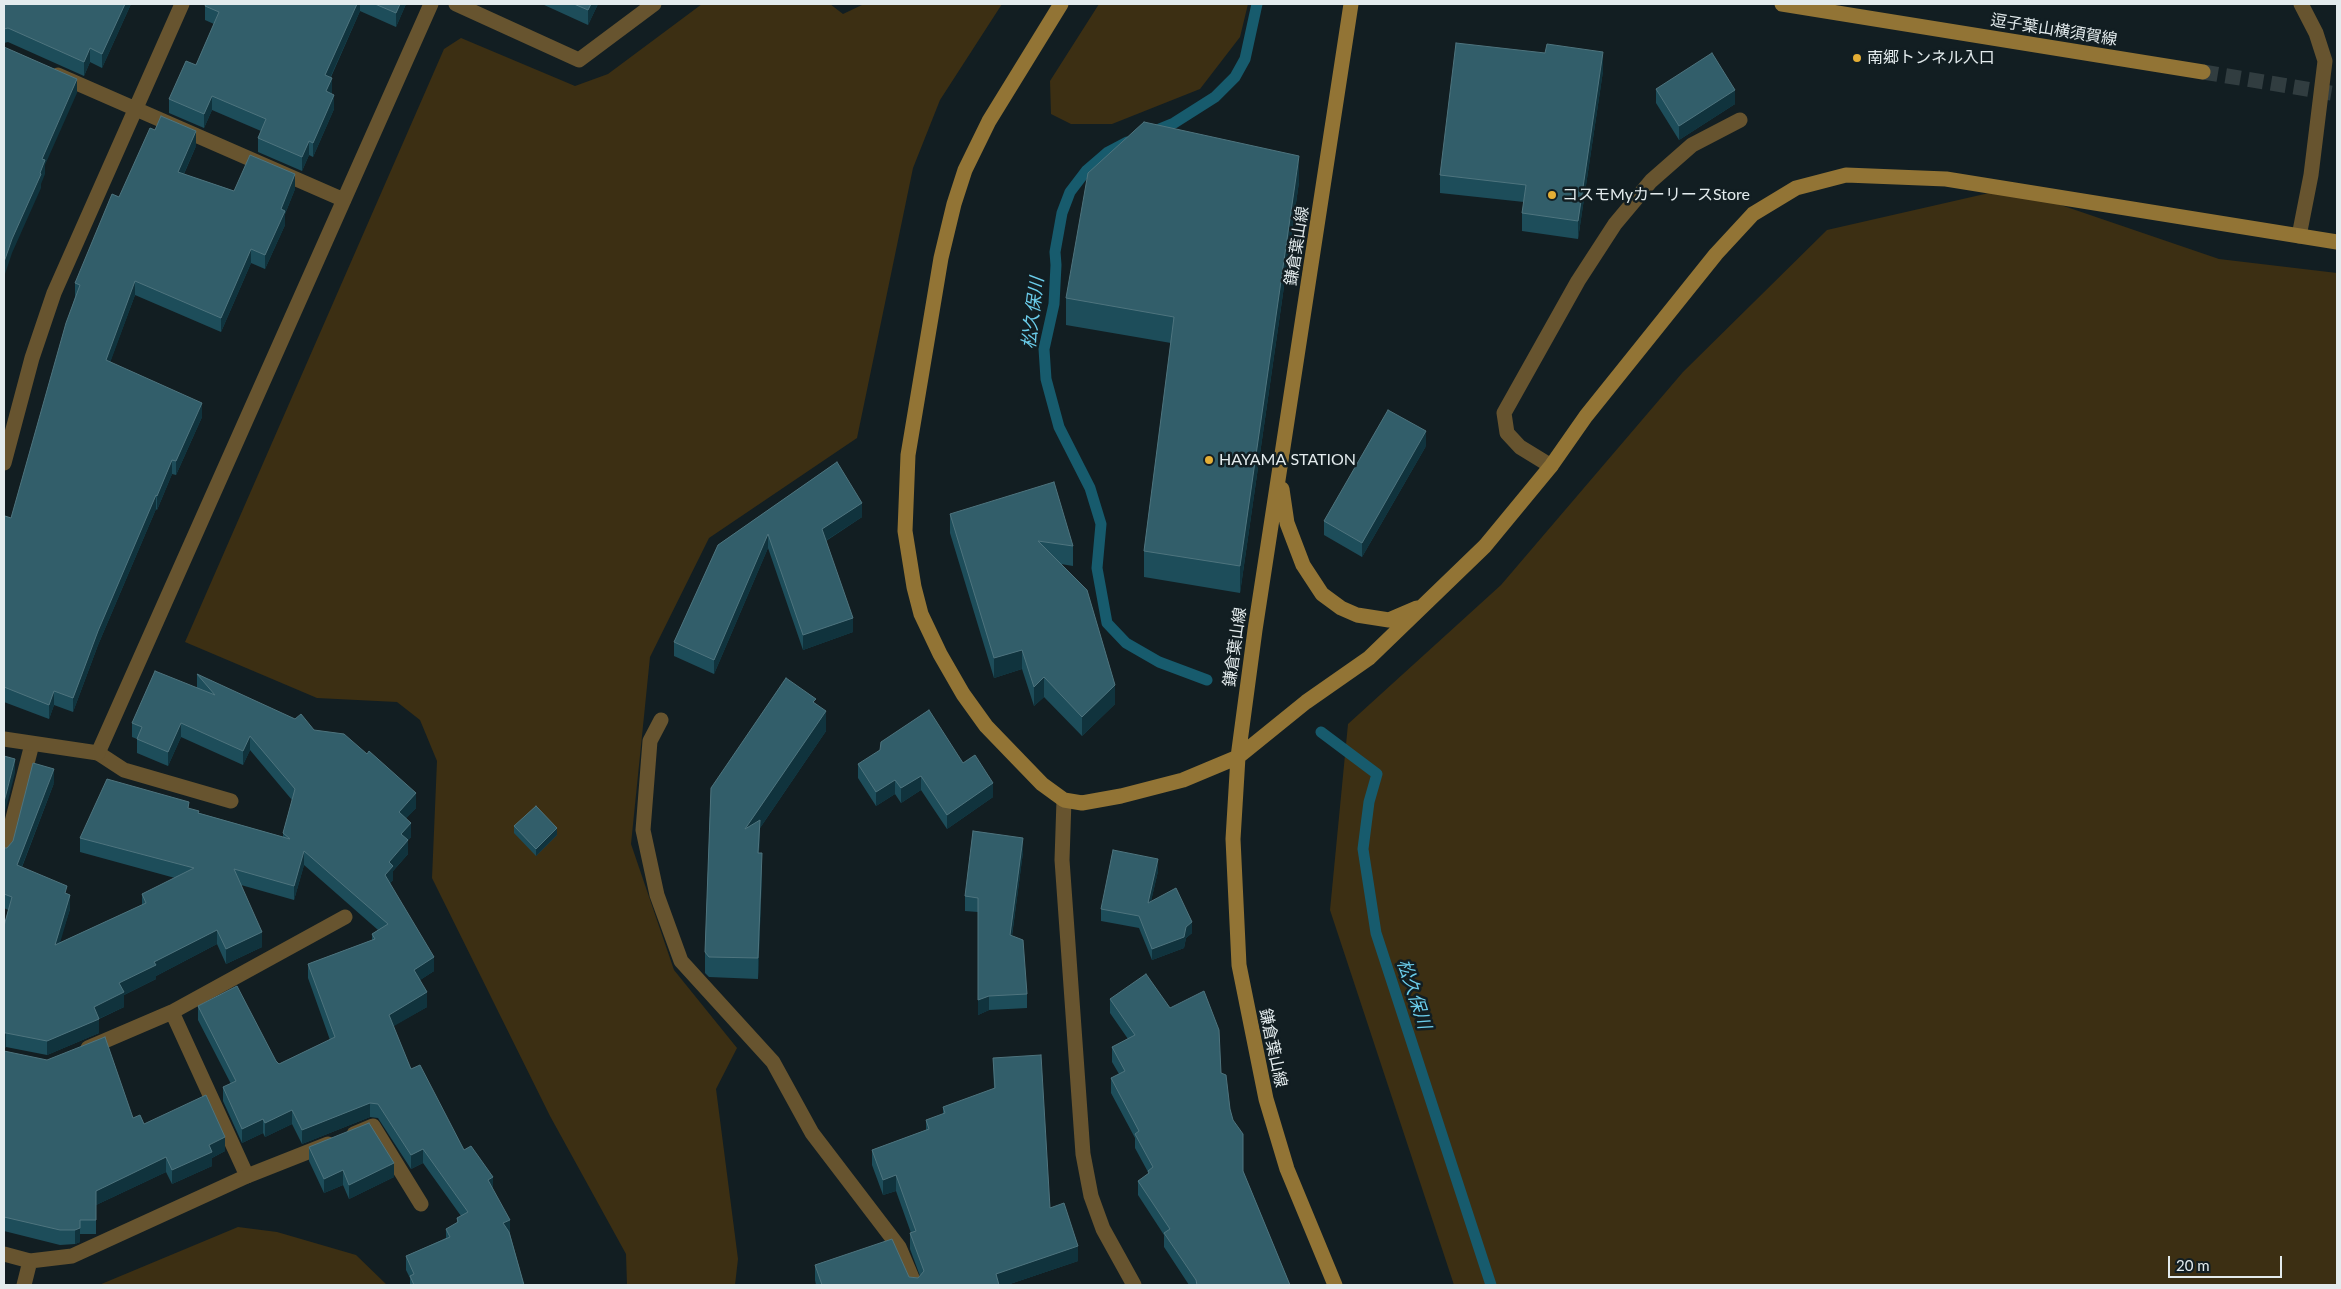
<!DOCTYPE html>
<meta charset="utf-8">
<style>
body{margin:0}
#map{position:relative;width:2341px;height:1289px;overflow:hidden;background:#121e22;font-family:Lato,sans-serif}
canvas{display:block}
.frame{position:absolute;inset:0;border:5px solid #e3ebed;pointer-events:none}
.scale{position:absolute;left:2168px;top:1256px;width:114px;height:22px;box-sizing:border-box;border:2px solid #e3ebed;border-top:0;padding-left:6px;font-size:15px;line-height:18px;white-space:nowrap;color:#e3ebed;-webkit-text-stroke:4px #121e22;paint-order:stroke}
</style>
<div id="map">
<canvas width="2341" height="1289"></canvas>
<div class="frame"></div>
<div class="scale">20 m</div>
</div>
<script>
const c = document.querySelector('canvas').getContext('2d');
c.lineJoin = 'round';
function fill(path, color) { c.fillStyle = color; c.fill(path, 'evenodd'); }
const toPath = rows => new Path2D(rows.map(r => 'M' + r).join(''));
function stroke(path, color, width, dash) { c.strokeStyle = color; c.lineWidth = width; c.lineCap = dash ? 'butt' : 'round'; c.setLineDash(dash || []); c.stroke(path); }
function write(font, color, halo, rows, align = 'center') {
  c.font = font + ' Lato,"Noto Sans JP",sans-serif'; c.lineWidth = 5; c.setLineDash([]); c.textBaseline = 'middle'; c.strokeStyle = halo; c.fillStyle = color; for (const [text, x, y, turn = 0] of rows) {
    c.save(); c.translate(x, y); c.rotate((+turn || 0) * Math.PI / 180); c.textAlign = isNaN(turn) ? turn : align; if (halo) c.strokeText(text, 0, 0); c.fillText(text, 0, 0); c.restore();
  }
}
fill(toPath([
 [702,4,830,4,843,14,864,4,1002,4,940,100,913,168,857,438,709,538,650,657,631,844,674,970,737,1048,716,1089,738,1259,735,1285,627,1285,626,1254,550,1116,432,878,437,761,420,720,397,702,317,698,185,642,444,49,461,38,575,86,608,74],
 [1099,4,1248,4,1240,37,1200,89,1112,124,1071,124,1051,114,1050,81],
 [2011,188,2219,259,2337,273,2337,1285,1454,1285,1330,910,1348,724,1501,585,1683,372,1827,230],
 [238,1227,277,1232,356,1255,387,1285,99,1285]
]), '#3c2f13');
stroke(toPath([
 [1152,132,1174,123,1215,97,1235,77,1245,59,1257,4],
 [1127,142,1108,152,1086,171,1070,192,1062,213,1055,252,1056,265,1054,304,1044,349,1046,379,1059,427,1090,488,1101,524,1097,568,1107,623,1126,643,1159,662,1207,680],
 [1321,732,1377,774,1369,802,1363,849,1376,933,1491,1285]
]), '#175b6d', 11);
stroke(toPath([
 [2203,72,2337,94]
]), '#313d40', 15, [15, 8]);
stroke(toPath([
 [661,720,650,741,643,830,657,895,681,961,773,1062,812,1133,899,1247,915,1285],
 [98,753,124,770,231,801],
 [4,853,32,744],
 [172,1012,247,1176],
 [88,1048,172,1012,345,917]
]), '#67542f', 15);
stroke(toPath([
 [456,4,579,60,654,4],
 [58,75,344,200],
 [2299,236,2311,175,2325,61,2316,33,2301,4],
 [4,463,32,358,54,293,182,4],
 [1551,466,1520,447,1507,433,1504,413,1578,281,1615,224,1651,181,1692,145,1740,120],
 [4,739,98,753,431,4],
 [1064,800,1062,860,1083,1154,1091,1196,1103,1229,1134,1285],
 [354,1134,373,1126,421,1204],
 [4,1254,30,1261,24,1285],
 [30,1261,72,1256,247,1176,328,1144]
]), '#67542f', 15);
stroke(toPath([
 [1061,4,989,121,965,170,954,204,941,258,908,455,905,531,914,587,921,614,940,654,963,694,986,726,1013,754,1042,784,1064,800,1082,803,1121,796,1183,780,1238,757,1306,702,1369,658,1485,546,1551,466,1586,416,1716,254,1753,214,1796,188,1846,175,1946,179,2337,242],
 [1782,4,2203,72],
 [1282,489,1287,523,1303,565,1322,594,1341,608,1357,615,1389,620,1417,608],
 [1335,1285,1287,1169,1266,1099,1239,965,1233,839,1238,757,1255,630,1351,4]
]), '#927435', 15);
fill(toPath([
 [4,4,131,4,102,68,90,62,84,76,8,42,4,43],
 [206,4,406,4,396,27,360,11,331,77,332,92,331,93,334,109,313,157,309,155,302,171,258,152,258,138,261,131,212,110,204,128,169,113,169,99,196,65,214,24,205,20,205,6],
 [542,4,598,4,588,25],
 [1603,71,1578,239,1522,231,1522,213,1524,202,1440,193,1440,175],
 [1656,89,1735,104,1679,140,1656,103],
 [196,146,184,174,234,191,295,189,285,214,285,225,265,269,251,263,221,332,135,295,110,362,202,417,176,475,172,474,157,510,156,509,98,645,73,712,54,705,49,719,4,702,4,519,11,518,75,297,75,283,119,197],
 [1299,182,1240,593,1144,577,1144,551,1171,343,1066,325,1066,298],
 [1426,446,1362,557,1324,535,1324,521],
 [837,462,862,517,826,541,853,632,803,650,768,548,714,674,674,656,674,642,718,545],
 [950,514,1073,546,1073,566,1061,564,1115,704,1082,736,1044,697,1034,706,1022,669,994,678,950,533],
 [197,674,314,730,416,808,406,818,411,837,408,840,408,854,393,871,393,880,390,883,434,971,420,980,427,1007,393,1026,411,1069,464,1150,493,1190,510,1234,524,1285,410,1285,410,1278,406,1270,406,1256,446,1238,446,1229,457,1223,457,1218,461,1216,423,1163,411,1169,378,1118,370,1117,302,1144,292,1124,265,1137,263,1133,242,1143,223,1101,223,1087,231,1084,198,1020,198,1006,279,1064,330,1040,308,978,308,964,372,940,372,934,378,930,304,865,294,900,241,885,262,947,226,964,217,944,156,976,156,979,124,995,124,1007,99,1019,99,1033,47,1055,6,1047,4,1048,4,926,8,910,4,908,4,848,7,848,13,841,54,783,22,867,67,894,70,909,59,943,142,905,142,894,175,878,80,852,80,838,189,809,199,813,283,837,283,833,292,800,250,750,243,765,181,737,168,766,137,753,137,739,132,737,132,723,197,688],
 [816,704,826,731,760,828,759,853,762,874,758,979,709,977,705,973,705,952,711,788],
 [963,763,993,797,947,829,921,790,901,803,895,794,876,806,858,778,858,764],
 [514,826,557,835,536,856,514,833],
 [1023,852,1012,936,1027,994,1027,1008,989,1010,978,1015,978,912,965,911,965,896],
 [1158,871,1151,901,1192,933,1186,938,1184,948,1152,960,1139,928,1101,921,1101,909],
 [1110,999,1170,1008,1221,1073,1230,1109,1243,1171,1290,1285,1189,1285,1164,1247,1164,1235,1138,1195,1138,1181,1148,1174,1148,1172,1135,1148,1135,1138,1111,1093,1111,1078,1119,1074,1112,1062,1112,1047,1128,1039,1110,1013],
 [4,1051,144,1124,225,1151,212,1158,212,1166,172,1184,166,1172,96,1205,96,1234,80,1234,80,1242,75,1244,60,1245,4,1231],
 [993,1058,1050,1208,1078,1261,1007,1285,816,1285,815,1280,815,1265,918,1278,920,1276,910,1249,910,1233,911,1233,896,1191,883,1195,872,1165,872,1150,926,1130,926,1120,943,1114,943,1107,994,1089],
 [309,1147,394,1177,349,1199,343,1185,324,1193,309,1161]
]), '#1d4d5a');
fill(toPath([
 [125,4,131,4,102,68,102,54],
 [357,4,360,4,360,11,325,89,325,75],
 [400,4,406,4,396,27,396,13],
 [591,4,598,4,588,25,588,10],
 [90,48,90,62,84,76,84,62],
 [1603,52,1603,71,1578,239,1578,221],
 [332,78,332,92,326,105,326,91],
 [77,79,77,93,45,165,45,174,41,184,41,188,12,253,4,277,4,262,12,239,42,159],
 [1735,90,1735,104,1679,140,1679,126],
 [334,95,334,109,313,157,313,143],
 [212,96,212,110,204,128,204,114],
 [196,131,196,146,178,187,178,172],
 [309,141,309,155,302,171,302,157],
 [1299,156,1299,182,1240,593,1240,566],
 [295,174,295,189,285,214,285,225,265,269,265,255,281,209],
 [251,249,251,263,221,332,221,318],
 [135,281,135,295,106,374,106,360],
 [202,403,202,417,176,475,176,461],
 [1426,431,1426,446,1362,557,1362,543],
 [172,460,172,474,157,510,157,496],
 [156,495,156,509,98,645,73,712,73,698,98,631],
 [862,503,862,517,822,543,822,529],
 [768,534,768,548,714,674,714,660],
 [853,618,853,632,803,650,803,635],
 [1022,650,1022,669,994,678,994,658],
 [1044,677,1044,697,1034,706,1034,687],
 [1115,685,1115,704,1082,736,1082,717],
 [54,691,54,705,49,719,49,705],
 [826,711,826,731,760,828,758,874,745,829],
 [181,723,181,737,168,766,168,752],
 [250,736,250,750,243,765,243,751],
 [15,759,15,773,4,816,4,802],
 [54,769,54,783,17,879,17,865],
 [921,776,921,790,901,803,901,788],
 [895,780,895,794,876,806,876,792],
 [993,783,993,797,947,829,947,815],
 [416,793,416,808,399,826,399,812],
 [411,823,411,837,408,840,408,854,393,871,393,880,385,889,385,875,389,862,401,834],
 [557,828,557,835,536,856,536,849],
 [1023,838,1023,852,1010,949,1010,935],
 [304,851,304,865,294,900,294,886],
 [762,853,762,874,758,979,758,958],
 [1158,859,1158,871,1148,915,1148,903],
 [70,895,70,909,55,960,55,945],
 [1192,922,1192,933,1186,938,1184,948,1152,960,1152,949,1186,927],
 [217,930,217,944,156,976,156,979,124,995,124,1007,94,1021,94,1007,119,983,154,962],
 [262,932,262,947,226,964,226,949],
 [434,957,434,971,414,984,414,970],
 [427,992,427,1007,389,1029,389,1015],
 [989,996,989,1010,978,1015,978,1000],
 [99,1019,99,1033,47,1055,47,1041],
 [4,1033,6,1033,6,1047,4,1048],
 [370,1103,370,1117,302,1144,302,1130],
 [292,1110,292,1124,265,1137,265,1123],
 [263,1119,263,1133,242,1143,242,1129],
 [225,1137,225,1151,212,1158,212,1166,172,1184,172,1170,209,1145],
 [423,1149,423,1163,411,1169,411,1155],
 [166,1157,166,1172,96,1205,96,1191],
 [394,1163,394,1177,349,1199,349,1185],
 [343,1170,343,1185,324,1193,324,1179],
 [896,1175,896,1191,883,1195,883,1180],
 [493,1177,493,1191,488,1180],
 [510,1220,510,1234,503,1237,503,1223],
 [80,1228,80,1242,75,1244,75,1230],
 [1078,1246,1078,1261,1007,1285,996,1285,996,1274]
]), '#10333d');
const building = toPath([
 [4,4,125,4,102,54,90,48,84,62,8,28,4,29,4,4],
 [206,4,357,4,325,75,332,78,326,91,334,95,313,143,309,141,302,157,258,138,266,119,212,96,204,114,169,99,186,61,196,65,219,12,205,6,206,4],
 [375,4,400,4,396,13,375,4],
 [574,4,591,4,588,10,574,4],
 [1456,43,1545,53,1547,44,1603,52,1578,221,1522,213,1526,185,1440,175,1456,43],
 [4,47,77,79,42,159,45,160,40,173,41,174,12,239,4,262,4,47],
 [1712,53,1735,90,1679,126,1656,89,1712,53],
 [161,116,196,131,178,172,234,191,250,155,295,174,281,209,285,211,265,255,251,249,221,318,135,281,106,360,202,403,176,461,172,460,157,496,156,495,98,631,73,698,54,691,49,705,4,687,4,519,5,516,11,518,66,323,80,285,75,283,112,194,119,197,150,128,155,130,161,116],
 [1144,122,1299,156,1240,566,1144,551,1174,317,1066,298,1088,173,1144,122],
 [1388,410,1426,431,1362,543,1324,521,1388,410],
 [837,462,862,503,822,529,853,618,803,635,768,534,714,660,674,642,718,545,837,462],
 [1054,482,1073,546,1038,541,1087,590,1115,685,1082,717,1044,677,1034,687,1022,650,994,658,950,514,1054,482],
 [155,671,215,695,197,674,295,719,301,714,314,730,344,734,367,754,369,751,416,793,399,812,411,823,401,834,408,840,389,862,393,866,385,875,434,957,414,970,427,992,389,1015,411,1069,420,1065,464,1150,471,1146,493,1177,488,1180,510,1220,503,1223,509,1232,524,1285,414,1285,410,1276,414,1274,406,1256,450,1237,446,1229,458,1222,457,1218,468,1212,423,1149,411,1155,378,1104,370,1103,302,1130,292,1110,265,1123,263,1119,242,1129,223,1087,236,1081,198,1006,237,986,276,1061,279,1064,335,1037,308,964,375,939,372,934,388,924,304,851,294,886,234,869,262,932,226,949,217,930,154,962,156,965,119,983,124,992,94,1007,99,1019,47,1041,6,1033,4,1033,4,926,12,897,4,894,4,848,7,848,13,841,33,763,54,769,17,865,67,886,65,893,70,895,55,945,146,903,142,894,194,868,80,838,107,779,189,802,188,808,199,811,198,813,290,839,283,833,295,789,250,736,243,751,181,723,168,752,137,739,142,727,132,723,155,671],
 [786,678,816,699,813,702,826,711,745,829,760,820,758,853,762,853,758,958,709,957,705,952,711,788,786,678],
 [929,710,963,763,975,755,993,783,947,815,921,776,901,788,895,780,876,792,858,764,880,750,881,742,929,710],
 [4,756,15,759,4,802,4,756],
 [536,806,557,828,536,849,514,826,536,806],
 [973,831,1023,838,1010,935,1023,940,1027,994,989,996,978,1000,978,898,965,896,973,831],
 [1113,850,1158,859,1148,903,1176,888,1192,922,1186,927,1184,937,1152,949,1139,916,1101,909,1113,850],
 [1146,974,1170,1008,1204,991,1219,1030,1221,1073,1226,1075,1230,1109,1233,1120,1243,1134,1243,1171,1290,1285,1197,1285,1196,1280,1164,1233,1170,1229,1138,1181,1149,1173,1148,1171,1153,1167,1135,1134,1139,1131,1111,1078,1125,1071,1112,1047,1135,1035,1110,999,1146,974],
 [105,1037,133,1118,140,1115,144,1124,206,1095,225,1137,209,1145,212,1152,172,1170,166,1157,96,1191,96,1220,80,1220,80,1228,75,1230,60,1230,4,1217,4,1051,47,1060,105,1037],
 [1041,1055,1050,1208,1064,1203,1078,1246,996,1274,999,1285,822,1285,815,1265,892,1239,909,1277,918,1278,924,1271,910,1233,916,1231,896,1175,883,1180,872,1150,929,1129,926,1120,945,1113,943,1107,995,1088,993,1058,1041,1055],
 [369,1123,394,1163,349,1185,343,1170,324,1179,309,1147,369,1123]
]);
fill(building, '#325e6a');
stroke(building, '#4e747e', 1);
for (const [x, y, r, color] of [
 [1857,58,5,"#e4ae35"],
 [1552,195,5,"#e4ae35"],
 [1209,460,5,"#e4ae35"]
]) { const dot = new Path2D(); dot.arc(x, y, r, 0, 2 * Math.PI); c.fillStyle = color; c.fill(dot); stroke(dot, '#121e22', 2); }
write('16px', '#e3ebed', '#121e22', [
 ["逗子葉山横須賀線",2054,30,9],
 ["鎌倉葉山線",1297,246,-81],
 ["鎌倉葉山線",1235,647,-82],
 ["鎌倉葉山線",1273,1048,78]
]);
write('16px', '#e3ebed', '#121e22', [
 ["南郷トンネル入口",1867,58],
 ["コスモMyカーリースStore",1562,195],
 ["HAYAMA STATION",1219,460]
], 'left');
write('italic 18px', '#6bcdeb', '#121e22', [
 ["松久保川",1033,313,-83],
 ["松久保川",1414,994,72]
]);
</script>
